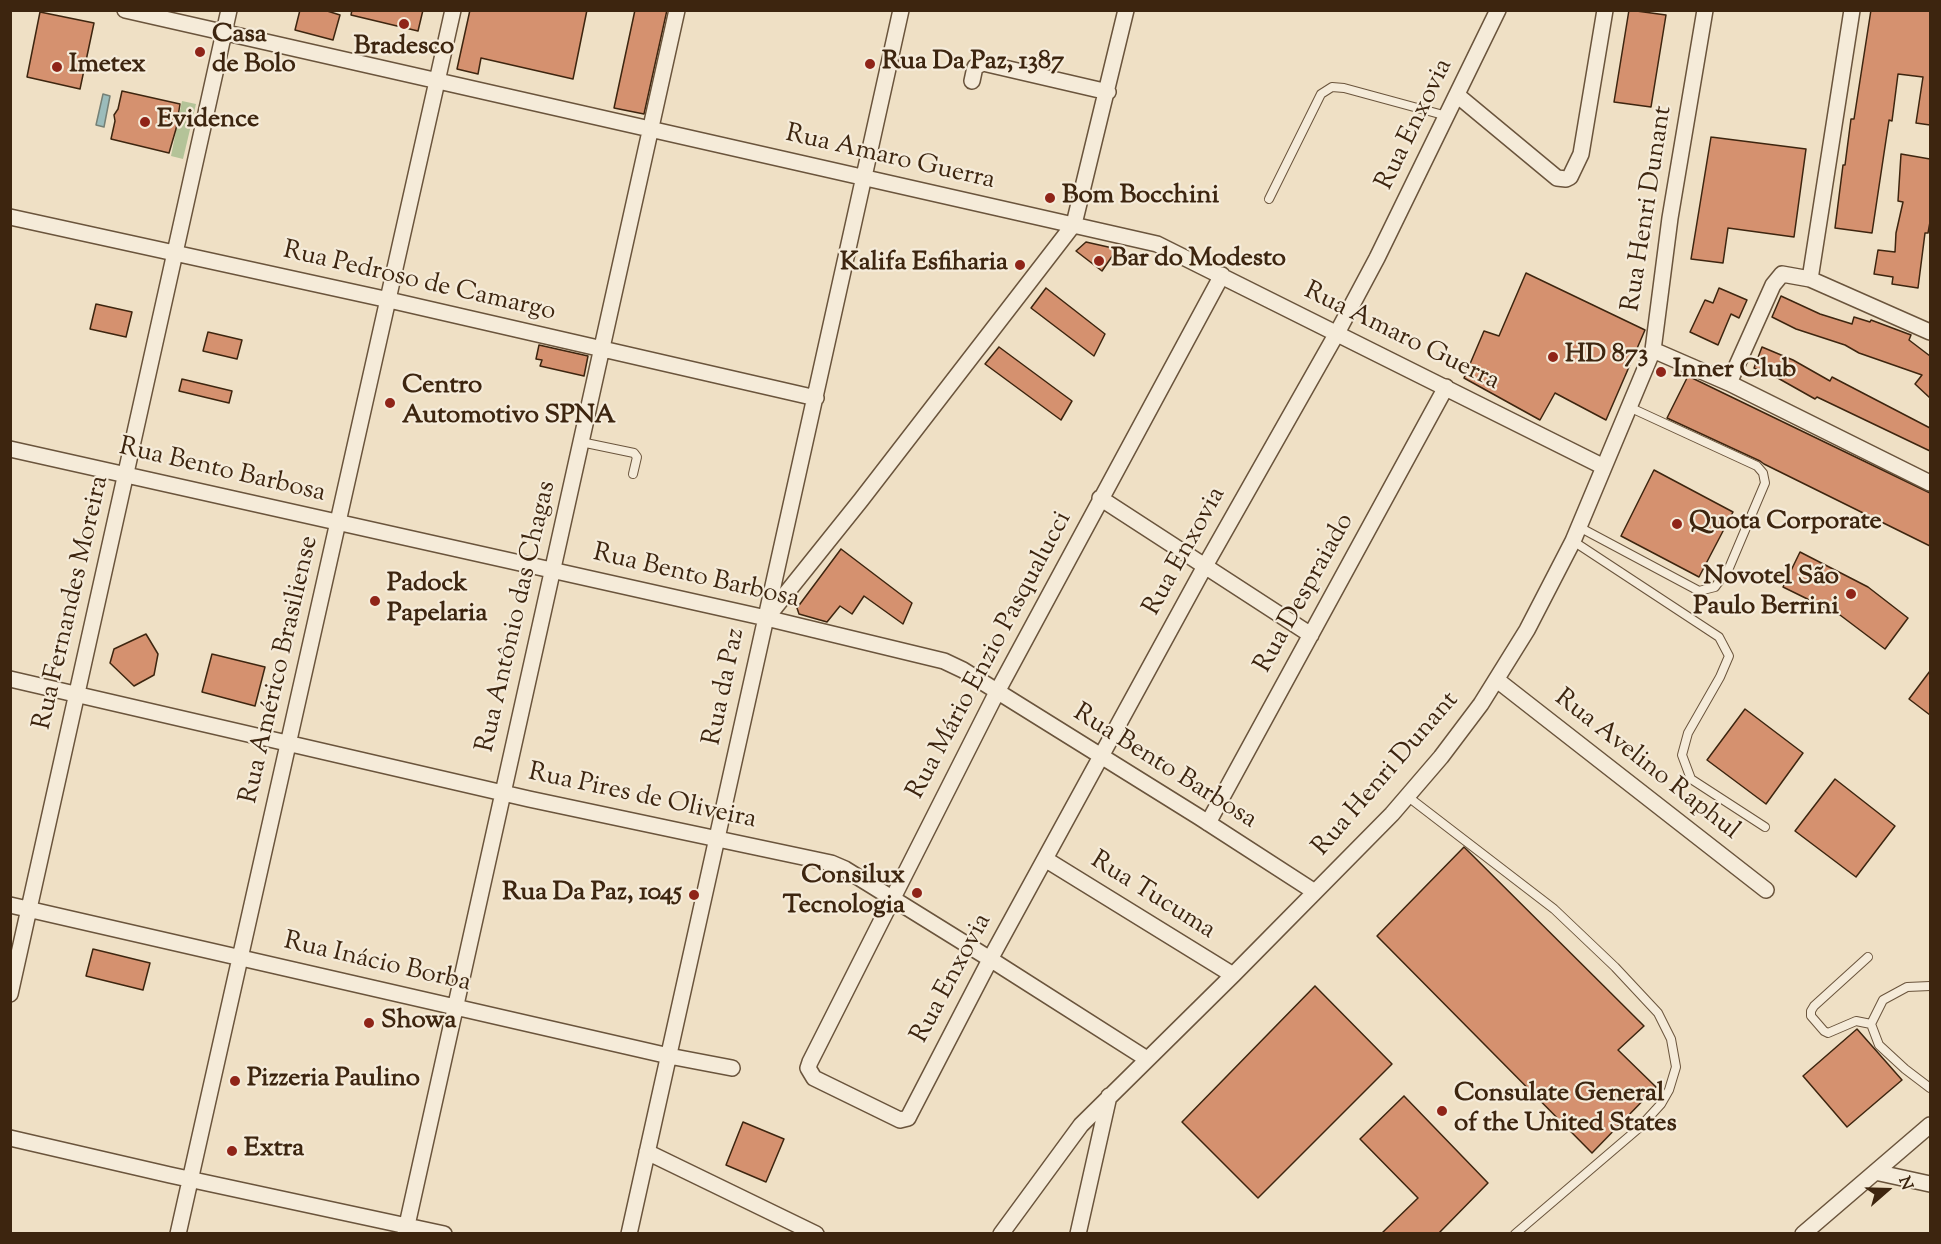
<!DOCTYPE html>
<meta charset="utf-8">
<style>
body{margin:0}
#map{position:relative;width:1941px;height:1244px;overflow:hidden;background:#efe0c5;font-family:"Sorts Mill Goudy",serif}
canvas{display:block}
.frame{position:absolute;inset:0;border:12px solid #3d250f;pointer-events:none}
.north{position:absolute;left:1857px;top:1160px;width:60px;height:60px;-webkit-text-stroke:4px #f5ebd9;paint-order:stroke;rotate:70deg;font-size:16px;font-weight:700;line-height:24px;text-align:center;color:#3d250f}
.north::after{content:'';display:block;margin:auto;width:21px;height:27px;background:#3d250f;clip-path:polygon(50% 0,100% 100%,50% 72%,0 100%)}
</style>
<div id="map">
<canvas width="1941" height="1244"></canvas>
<div class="frame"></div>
<div class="north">N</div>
</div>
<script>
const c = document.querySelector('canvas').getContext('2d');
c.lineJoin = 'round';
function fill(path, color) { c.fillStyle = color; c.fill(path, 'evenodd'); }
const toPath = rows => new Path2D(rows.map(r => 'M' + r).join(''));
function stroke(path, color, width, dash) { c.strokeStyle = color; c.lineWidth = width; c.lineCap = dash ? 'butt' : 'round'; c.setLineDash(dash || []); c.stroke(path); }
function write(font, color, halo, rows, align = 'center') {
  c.font = font + ' "Sorts Mill Goudy",serif'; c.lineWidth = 4.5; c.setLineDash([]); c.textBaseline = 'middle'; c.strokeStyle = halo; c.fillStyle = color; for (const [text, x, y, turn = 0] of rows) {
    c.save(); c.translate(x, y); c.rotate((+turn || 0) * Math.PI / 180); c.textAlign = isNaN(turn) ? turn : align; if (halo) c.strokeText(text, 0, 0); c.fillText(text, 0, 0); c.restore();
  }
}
fill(toPath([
 [182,101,196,104,183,159,171,156]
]), '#b4c398');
const water = toPath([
 [103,94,110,96,104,127,96,125,103,94]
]);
fill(water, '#9bbcbb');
stroke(water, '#758076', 1.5);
const building = toPath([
 [300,10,324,10,340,15,333,40,295,30,300,10],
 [352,10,423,10,418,31,351,15,352,10],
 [470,10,587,10,573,79,481,58,478,74,457,69,470,10],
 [635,10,667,10,644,114,614,108,635,10],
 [1629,10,1666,15,1651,107,1614,102,1629,10],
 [1871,10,1930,10,1930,125,1916,123,1923,77,1898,74,1892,121,1889,120,1872,233,1835,228,1843,165,1845,165,1851,119,1854,119,1871,10],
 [40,12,94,23,80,89,27,77,40,12],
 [122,91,180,104,176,129,169,153,111,139,115,121,114,115,118,109,122,91],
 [1711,137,1806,149,1794,237,1728,228,1723,263,1691,259,1711,137],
 [1901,154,1930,159,1930,222,1928,233,1925,233,1918,288,1892,284,1893,277,1874,274,1878,250,1895,252,1896,233,1903,202,1898,201,1901,154],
 [1086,242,1117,249,1102,271,1076,251,1086,242],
 [1526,273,1645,330,1606,420,1555,393,1540,420,1464,378,1484,331,1499,336,1526,273],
 [1046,288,1105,334,1094,356,1031,308,1046,288],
 [1719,288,1747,300,1739,318,1731,314,1718,345,1690,332,1705,300,1713,303,1719,288],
 [1781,296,1820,314,1852,324,1854,317,1870,322,1871,320,1911,335,1909,340,1930,356,1930,398,1915,384,1922,375,1859,353,1845,345,1796,329,1772,317,1781,296],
 [96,304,132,312,126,337,90,329,96,304],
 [208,332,242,340,237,359,203,351,208,332],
 [539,345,588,356,584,376,540,366,542,360,536,359,539,345],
 [999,347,1072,401,1061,420,985,364,999,347],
 [1762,347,1793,360,1830,381,1832,377,1930,428,1930,451,1817,397,1815,399,1776,377,1754,368,1762,347],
 [1688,376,1930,493,1930,546,1764,464,1760,461,1667,418,1688,376],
 [182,379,232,391,229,403,179,391,182,379],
 [1654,470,1733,512,1699,577,1621,536,1654,470],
 [841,549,912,603,903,624,864,596,852,614,840,606,827,622,799,614,797,608,841,549],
 [1800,552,1868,587,1908,618,1885,649,1840,615,1783,587,1800,552],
 [146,634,158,654,154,675,134,686,110,663,114,649,146,634],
 [212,654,265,667,255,706,202,692,212,654],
 [1930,671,1930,715,1909,699,1930,671],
 [1745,709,1803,753,1766,804,1707,760,1745,709],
 [1835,779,1895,826,1856,877,1795,831,1835,779],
 [1464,847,1644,1026,1618,1050,1656,1087,1592,1153,1377,936,1464,847],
 [93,949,150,963,143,990,86,976,93,949],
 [1315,986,1392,1064,1258,1198,1182,1122,1315,986],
 [1857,1029,1902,1080,1847,1127,1803,1076,1857,1029],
 [1404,1096,1488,1183,1439,1233,1382,1233,1418,1198,1360,1139,1404,1096],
 [743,1122,784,1139,766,1182,726,1165,743,1122]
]);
fill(building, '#d5916f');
stroke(building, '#3d250f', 1.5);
const service = toPath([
 [1269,199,1321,94,1332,87,1344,88,1447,116],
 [581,442,634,453,637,457,633,474],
 [1579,527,1699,591,1715,587,1729,568,1765,483,1763,473,1757,466,1629,407],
 [1573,541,1719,637,1729,656,1720,677,1688,733,1682,755,1691,779,1765,827],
 [1407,796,1554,909,1615,967,1658,1013,1671,1039,1676,1067,1669,1090,1661,1104,1639,1128,1515,1234],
 [1868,957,1814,1006,1811,1011,1811,1016,1824,1031,1828,1033,1856,1021,1871,1024],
 [1930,986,1907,987,1883,1000,1871,1024,1879,1045,1905,1069,1930,1088]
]);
const minor = toPath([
 [125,10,1157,244,1604,467],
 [972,81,975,67,983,63,1108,92],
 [1457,95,1557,178,1566,179,1570,177,1581,154,1605,10],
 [10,217,389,300,816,398],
 [1222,275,997,692,810,1062,808,1068,814,1078,900,1120,908,1118,910,1114,994,952,1205,566,1337,333,1377,258,1498,10],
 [1810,279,1852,10],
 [1653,350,1729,383,1930,483],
 [1729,383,1773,285,1782,274,1810,279,1930,332],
 [10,449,766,618,944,661,963,670,1199,817,1315,892],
 [1100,498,1311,635],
 [768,616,861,500,1074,224,1126,10],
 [10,679,529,799,831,863,845,869,990,959,1147,1059],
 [1497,680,1766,890],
 [1208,823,1446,387],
 [1045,859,1233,975],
 [10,905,669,1056,732,1068],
 [10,994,229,10],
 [10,1138,170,1175,444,1234],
 [647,1152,816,1234],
 [1875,1172,1930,1184],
 [178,1234,453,10],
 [405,1234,677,10],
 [629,1234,901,10],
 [1001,1234,1081,1125,1233,975,1392,814,1441,757,1481,704,1527,630,1573,541,1653,350,1670,218,1705,10],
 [1078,1234,1109,1096],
 [1803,1234,1930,1125]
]);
stroke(service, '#6a543c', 10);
stroke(minor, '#6a543c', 18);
stroke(service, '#f5ebd9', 8);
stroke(minor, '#f5ebd9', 15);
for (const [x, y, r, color] of [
 [404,24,6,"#8f2418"],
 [200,52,6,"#8f2418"],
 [870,64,6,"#8f2418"],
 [57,67,6,"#8f2418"],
 [145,122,6,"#8f2418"],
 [1050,198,6,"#8f2418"],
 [1099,261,6,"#8f2418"],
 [1020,265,6,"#8f2418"],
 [1553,357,6,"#8f2418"],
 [1661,372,6,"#8f2418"],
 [390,403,6,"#8f2418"],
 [1677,524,6,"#8f2418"],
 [1851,594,6,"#8f2418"],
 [375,601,6,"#8f2418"],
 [917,893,6,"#8f2418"],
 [694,895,6,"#8f2418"],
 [369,1023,6,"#8f2418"],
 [235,1081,6,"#8f2418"],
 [1442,1111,6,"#8f2418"],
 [232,1151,6,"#8f2418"]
]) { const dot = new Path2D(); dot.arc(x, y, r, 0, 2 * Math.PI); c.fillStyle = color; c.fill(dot); stroke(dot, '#f5ebd9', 2); }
write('bold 26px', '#3d250f', '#f5ebd9', [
 ["Casa",212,37],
 ["de Bolo",212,67],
 ["Bradesco",404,49,"center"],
 ["Rua Da Paz, 1387",882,64],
 ["Imetex",69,67],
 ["Evidence",157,122],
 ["Bom Bocchini",1062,198],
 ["Bar do Modesto",1111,261],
 ["Kalifa Esfiharia",1008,265,"right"],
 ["HD 873",1565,357],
 ["Inner Club",1673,372],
 ["Centro",402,388],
 ["Automotivo SPNA",402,418],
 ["Quota Corporate",1689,524],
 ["Novotel São",1839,579,"right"],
 ["Paulo Berrini",1839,609,"right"],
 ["Padock",387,586],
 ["Papelaria",387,616],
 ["Consilux",905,878,"right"],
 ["Tecnologia",905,908,"right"],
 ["Rua Da Paz, 1045",682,895,"right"],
 ["Showa",381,1023],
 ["Pizzeria Paulino",247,1081],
 ["Consulate General",1454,1096],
 ["of the United States",1454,1126],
 ["Extra",244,1151]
], 'left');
write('26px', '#3d250f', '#f5ebd9', [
 ["Rua Enxovia",1416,125,-64],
 ["Rua Amaro Guerra",890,159,13],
 ["Rua Henri Dunant",1649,209,-81],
 ["Rua Pedroso de Camargo",419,283,13],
 ["Rua Amaro Guerra",1401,338,26],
 ["Rua Bento Barbosa",222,472,13],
 ["Rua Enxovia",1186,552,-61],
 ["Rua Bento Barbosa",696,578,13],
 ["Rua Despraiado",1306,594,-61],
 ["Rua Fernandes Moreira",73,603,-77],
 ["Rua Antônio das Chagas",518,617,-77],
 ["Rua Mário Enzio Pasqualucci",991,656,-62],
 ["Rua Américo Brasiliense",281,670,-77],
 ["Rua da Paz",726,687,-78],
 ["Rua Avelino Raphul",1646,766,38],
 ["Rua Bento Barbosa",1164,768,32],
 ["Rua Henri Dunant",1387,775,-49],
 ["Rua Pires de Oliveira",642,798,12],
 ["Rua Tucuma",1152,897,32],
 ["Rua Inácio Borba",377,964,13],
 ["Rua Enxovia",953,979,-62]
]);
</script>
